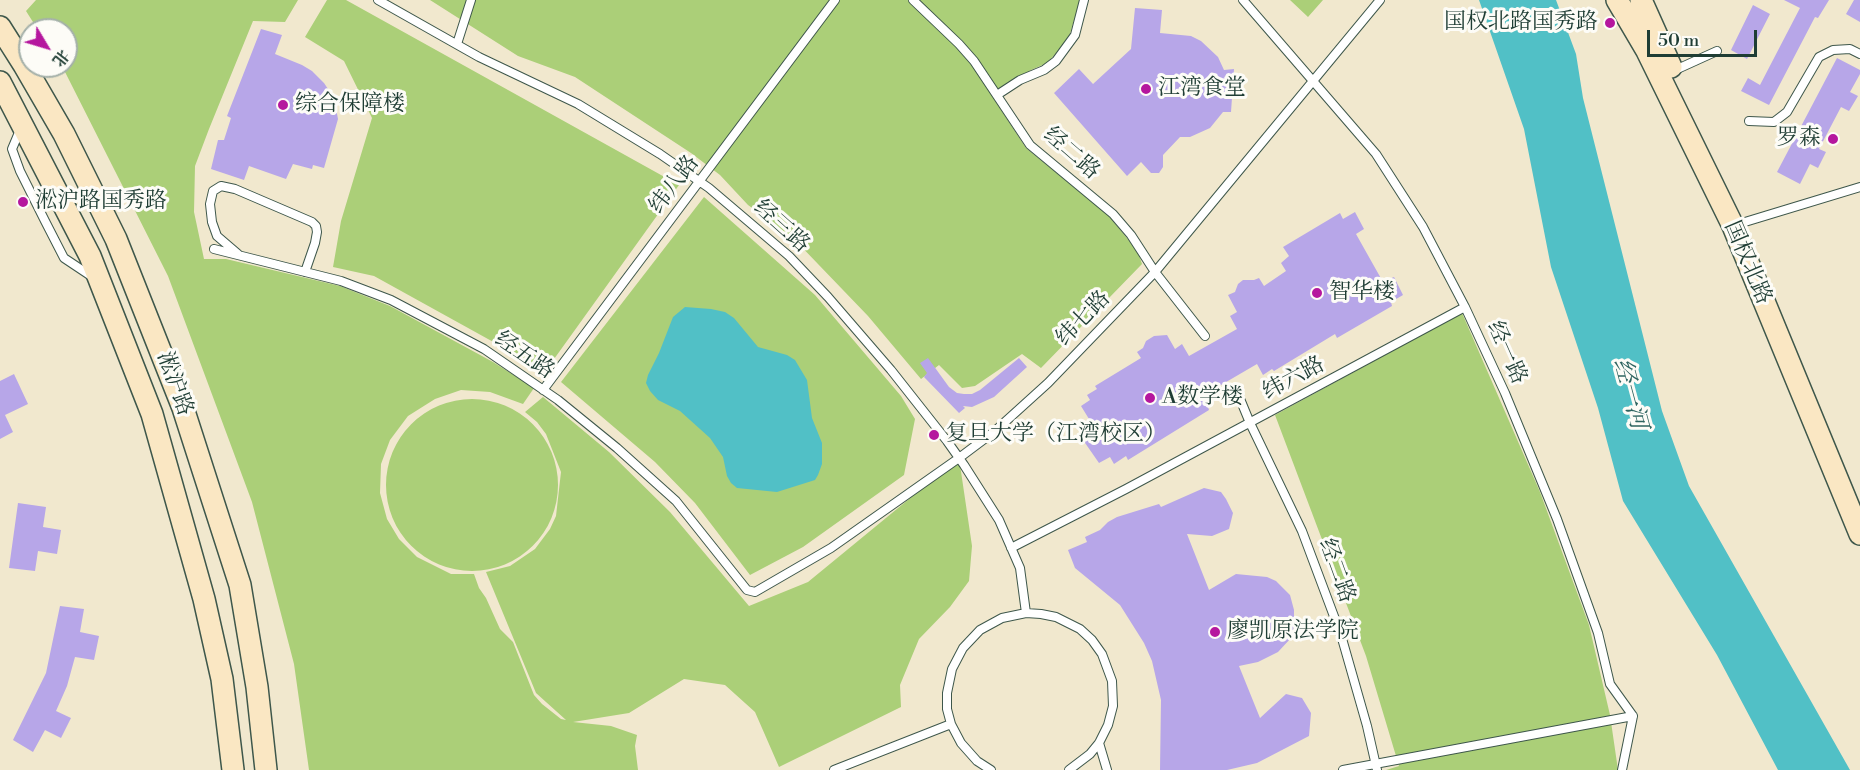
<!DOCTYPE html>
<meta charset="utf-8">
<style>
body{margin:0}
#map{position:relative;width:1860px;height:770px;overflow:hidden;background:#f1e8ce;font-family:"Libre Bodoni","Noto Serif SC",serif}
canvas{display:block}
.north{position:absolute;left:18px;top:18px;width:60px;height:60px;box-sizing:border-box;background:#fdfcf7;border:2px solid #a4b0a9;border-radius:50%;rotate:128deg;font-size:16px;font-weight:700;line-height:24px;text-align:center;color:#1f3d34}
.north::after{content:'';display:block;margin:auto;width:21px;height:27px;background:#b5179e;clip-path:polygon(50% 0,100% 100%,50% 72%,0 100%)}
.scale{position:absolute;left:1647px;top:30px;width:110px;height:27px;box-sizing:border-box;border:3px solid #1f3d34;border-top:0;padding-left:8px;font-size:18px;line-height:21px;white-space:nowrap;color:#1f3d34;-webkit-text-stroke:4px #fdfcf7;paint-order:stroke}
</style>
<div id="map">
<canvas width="1860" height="770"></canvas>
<div class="north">北</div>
<div class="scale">50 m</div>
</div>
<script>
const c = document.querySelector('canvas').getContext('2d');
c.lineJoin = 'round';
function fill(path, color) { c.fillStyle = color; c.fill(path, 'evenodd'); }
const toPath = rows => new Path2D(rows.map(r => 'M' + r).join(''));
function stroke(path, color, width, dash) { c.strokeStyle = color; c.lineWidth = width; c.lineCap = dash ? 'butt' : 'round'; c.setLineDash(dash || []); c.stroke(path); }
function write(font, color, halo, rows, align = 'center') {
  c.font = font + ' "Libre Bodoni","Noto Serif SC",serif'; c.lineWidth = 6; c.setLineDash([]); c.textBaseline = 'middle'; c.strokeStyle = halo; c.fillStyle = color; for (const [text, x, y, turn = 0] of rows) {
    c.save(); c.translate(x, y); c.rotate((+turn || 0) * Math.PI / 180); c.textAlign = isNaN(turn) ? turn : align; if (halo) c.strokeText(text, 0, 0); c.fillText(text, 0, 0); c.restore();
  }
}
fill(toPath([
 [36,0,298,0,285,22,253,21,209,129,195,166,194,212,204,259,226,259,340,286,390,306,493,362,534,388,523,404,490,392,461,390,435,399,408,416,390,440,381,464,380,493,387,519,399,539,417,557,451,574,474,574,479,588,486,598,500,629,513,642,534,695,542,704,561,719,566,720,536,693,486,572,510,566,535,549,550,529,556,516,561,472,546,434,537,422,525,412,543,397,609,452,670,512,749,606,808,582,959,458,972,546,969,581,950,607,919,639,900,685,901,707,779,767,755,712,725,685,684,679,629,713,573,722,611,726,637,735,635,746,638,770,309,770,294,664,252,502,168,276,62,66,66,66,66,30,38,30,26,11],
 [327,0,346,0,679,185,544,373,497,344,374,276,333,267,341,221,372,118,344,61,305,37],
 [430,0,1080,0,1069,37,1058,51,1047,63,1031,70,992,96,1026,148,1108,215,1131,243,1139,255,1142,264,1041,368,1022,354,975,386,962,388,939,365,921,379,868,316,793,238,748,205,720,175,691,153,575,77,518,56],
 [1290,0,1323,0,1308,17],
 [704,197,815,295,901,396,915,419,904,475,803,547,750,575,695,503,655,462,561,382],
 [1462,313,1540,492,1589,625,1610,715,1618,770,1386,770,1399,766,1366,656,1275,415],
 '386 485a86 86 0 1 1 172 0a86 86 0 1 1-172 0Z'
]), '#abcf78');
fill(toPath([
 [1479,0,1556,0,1576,54,1583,98,1662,411,1689,486,1850,770,1778,770,1717,655,1623,501,1598,408,1551,267,1524,129],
 [685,307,711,309,725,312,734,318,758,347,787,355,795,360,807,380,812,418,822,443,822,464,818,475,815,480,777,492,737,488,731,483,727,476,723,457,710,438,680,411,658,400,650,391,646,383,648,375,659,353,673,317]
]), '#51c0c6');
fill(toPath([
 [1784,0,1829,0,1818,18,1815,17,1769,105,1741,91,1748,78,1760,85,1800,8],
 [1854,0,1860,0,1860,22,1846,14],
 [1753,5,1770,14,1747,59,1731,50],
 [1135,8,1162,10,1160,33,1191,36,1201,41,1218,57,1224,70,1234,69,1231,112,1223,112,1210,128,1190,137,1180,137,1163,155,1163,167,1159,173,1151,173,1141,162,1127,176,1054,93,1079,69,1093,84,1131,49],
 [261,29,282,35,275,54,302,65,312,71,324,83,334,98,338,119,324,168,313,165,312,169,293,164,286,179,249,166,244,180,211,169,218,140,224,140,231,118,227,116],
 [1837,58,1860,70,1860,74,1850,92,1858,96,1849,111,1841,107,1819,149,1826,152,1818,168,1810,164,1800,184,1777,172],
 [1355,212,1364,229,1356,234,1383,282,1394,277,1403,295,1391,302,1392,306,1337,338,1335,334,1274,371,1272,369,1263,375,1257,364,1209,392,1214,402,1208,407,1209,410,1128,460,1126,456,1114,464,1110,457,1099,463,1083,440,1082,424,1089,419,1081,406,1090,400,1087,395,1097,389,1095,386,1141,358,1137,352,1143,348,1146,341,1154,336,1167,335,1175,349,1182,344,1189,356,1237,329,1230,316,1237,312,1228,295,1235,292,1238,284,1243,280,1254,280,1259,278,1264,286,1286,271,1281,263,1289,256,1283,247,1340,213,1343,219],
 [928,358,949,387,957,393,964,394,972,394,980,390,1019,358,1027,367,994,397,972,407,963,406,965,408,959,413,924,377,927,373,920,363],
 [14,374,28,404,5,415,13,432,0,439,0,381],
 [1204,488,1221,492,1226,499,1233,513,1229,529,1212,536,1187,534,1209,590,1236,574,1267,577,1276,581,1290,595,1294,610,1294,626,1291,638,1278,652,1258,662,1239,666,1260,718,1286,694,1302,698,1311,713,1309,736,1257,763,1227,770,1160,770,1161,700,1152,661,1144,643,1120,605,1075,568,1068,550,1087,542,1085,537,1100,530,1108,522,1117,517,1159,504,1161,507],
 [18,503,46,507,43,527,61,530,57,554,38,551,35,571,9,568],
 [60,606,84,609,80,632,99,636,94,660,75,657,67,686,56,711,71,718,61,738,45,730,33,752,13,740,46,673]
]), '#b7a6e8');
const lane = toPath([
 [378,0,479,57,578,104,660,154,709,188,789,256,828,297,891,370,947,441,964,465,999,520,1020,568,1026,613],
 [913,0,959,44,974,61,1030,145,1113,214,1131,235,1155,272,1205,336],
 [1243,0,1376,154,1423,227,1465,307,1505,393,1557,519,1598,633,1610,684,1633,716,1622,770],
 [457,44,471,0],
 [1673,71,1717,51],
 [997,95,1020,80,1044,70,1056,61,1075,35,1084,0],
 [1749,121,1774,122,1787,112,1819,57,1833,50,1850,49,1860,54],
 [20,130,12,149,20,171,45,221,64,258,94,278],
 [1735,225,1860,187],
 [214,249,341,281,391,300,484,349,558,400,617,448,676,501,747,590,755,592,831,548,959,458,995,431,1048,383,1155,272,1380,0],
 [238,254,217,236,212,222,210,204,213,191,221,186,235,189,312,222,316,226,317,232,315,243,305,272],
 [543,390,835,0],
 [1238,394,1250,423,1302,531,1341,635,1367,726,1377,770],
 [1011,548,1126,489,1465,307],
 [1099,743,1107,770],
 [834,770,951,724],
 [991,770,977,761,961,743,951,724,947,709,947,693,952,669,963,648,980,630,1002,618,1026,613,1041,614,1056,617,1080,629,1092,640,1102,654,1112,681,1113,706,1108,725,1099,743,1090,754,1069,770],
 [1343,770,1633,716]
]);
const secondary = toPath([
 [1617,0,1647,51,1733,226,1860,534],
 [1641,0,1671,67],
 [0,27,24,65,64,134,116,239,183,408,240,585,257,687,266,770],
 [0,82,90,256,152,414,204,599,222,679,233,770]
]);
stroke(lane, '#3e574b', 10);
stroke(secondary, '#3e574b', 24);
stroke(lane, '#fff', 8);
stroke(secondary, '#fae7c3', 21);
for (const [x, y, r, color] of [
 [1610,23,6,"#b5179e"],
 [1146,89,6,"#b5179e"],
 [283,105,6,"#b5179e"],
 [1833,139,6,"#b5179e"],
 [23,202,6,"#b5179e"],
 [1317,293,6,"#b5179e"],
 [1150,398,6,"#b5179e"],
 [934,435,6,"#b5179e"],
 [1215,632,6,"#b5179e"]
]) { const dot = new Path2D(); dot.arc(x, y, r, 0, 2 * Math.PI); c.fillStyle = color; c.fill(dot); stroke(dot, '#fdfcf7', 2); }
write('22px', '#1f3d34', '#fdfcf7', [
 ["国权北路国秀路",1598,23,"right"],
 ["江湾食堂",1158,89],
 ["综合保障楼",295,105],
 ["罗森",1821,139,"right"],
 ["淞沪路国秀路",35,202],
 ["智华楼",1329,293],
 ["A数学楼",1162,398],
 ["复旦大学（江湾校区）",946,435],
 ["廖凯原法学院",1227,632]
], 'left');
write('22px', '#1f3d34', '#fdfcf7', [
 ["经二路",1071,154,41],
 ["纬八路",675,185,-53],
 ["经三路",781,227,42],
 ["国权北路",1747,263,67],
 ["纬七路",1084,319,-46],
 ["经一路",1506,353,66],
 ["经五路",524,356,34],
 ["纬六路",1294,379,-28],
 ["淞沪路",174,384,70],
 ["经二路",1336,571,70]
]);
write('italic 24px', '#2e6460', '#fdfcf7', [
 ["经一河",1629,394,75]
]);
</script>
